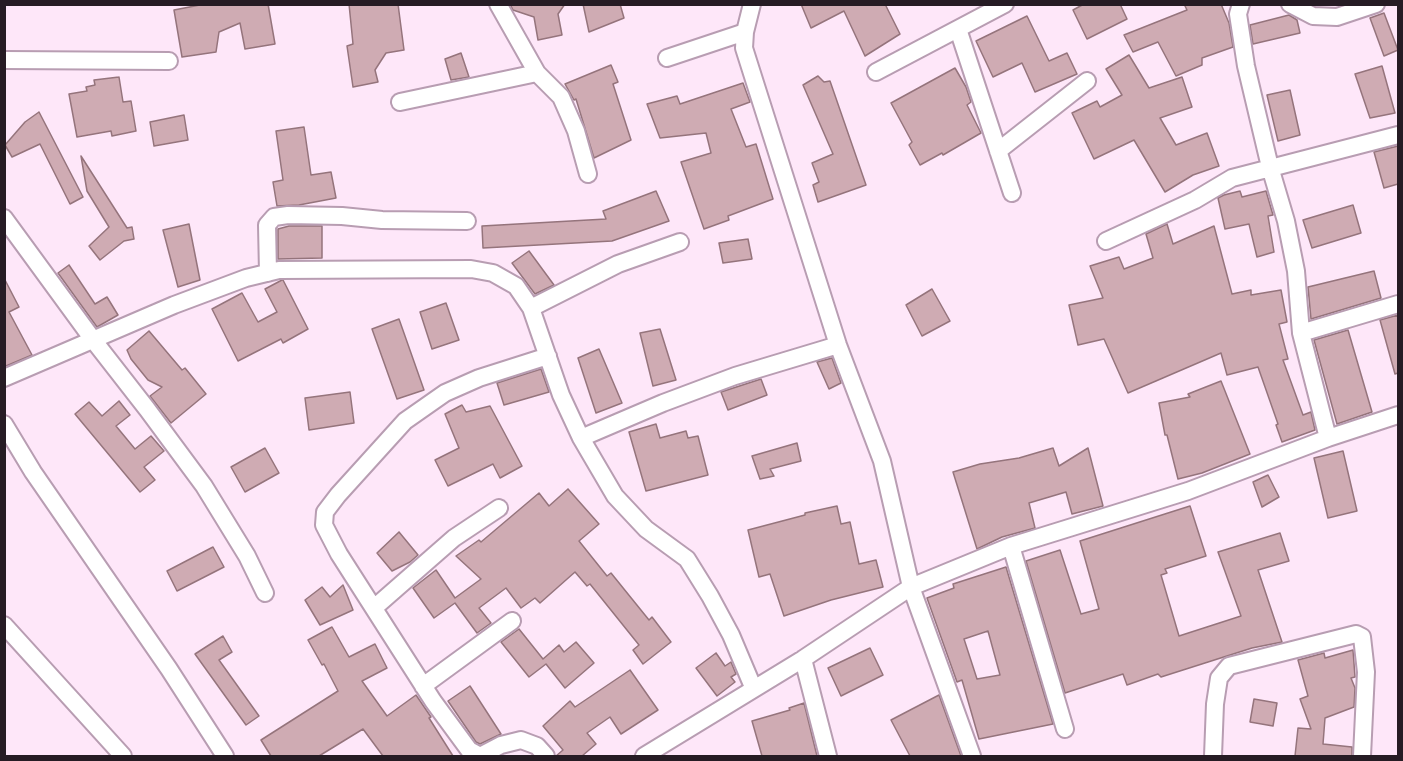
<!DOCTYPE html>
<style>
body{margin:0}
#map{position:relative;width:1403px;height:761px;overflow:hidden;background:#fee7f9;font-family:"IBM Plex Serif",serif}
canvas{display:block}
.frame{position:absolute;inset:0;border:6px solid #261c24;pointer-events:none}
</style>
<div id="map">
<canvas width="1403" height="761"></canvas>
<div class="frame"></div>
</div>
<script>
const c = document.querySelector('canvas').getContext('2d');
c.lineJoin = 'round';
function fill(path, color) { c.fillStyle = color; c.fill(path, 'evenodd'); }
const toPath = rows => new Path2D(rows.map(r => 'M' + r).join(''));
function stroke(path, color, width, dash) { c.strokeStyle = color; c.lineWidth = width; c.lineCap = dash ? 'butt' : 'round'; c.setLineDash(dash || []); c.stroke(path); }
const building = toPath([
 [205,4,268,4,275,44,245,49,240,23,219,32,216,52,182,57,174,10,205,4],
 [349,4,398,4,404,50,386,53,375,70,378,82,353,87,347,46,353,44,349,4],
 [510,4,565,4,558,14,562,35,538,40,534,17,513,10,510,4],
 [583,4,620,4,624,18,589,32,583,4],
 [801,4,885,4,900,34,865,56,844,11,811,28,801,4],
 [1084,4,1120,4,1127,19,1087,39,1073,10,1084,4],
 [1184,4,1221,4,1229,23,1233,47,1202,58,1202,65,1176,76,1158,42,1133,52,1124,35,1187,10,1184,4],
 [1384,13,1398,50,1384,56,1370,18,1384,13],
 [1289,15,1297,20,1300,33,1253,44,1250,25,1289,15],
 [1027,16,1049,61,1067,53,1077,74,1035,92,1022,63,993,77,976,41,1027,16],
 [461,53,469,77,451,80,445,59,461,53],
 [1129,55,1149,88,1182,77,1192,107,1160,118,1176,145,1207,133,1219,166,1193,175,1165,192,1134,140,1094,159,1072,113,1097,101,1100,107,1122,95,1106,69,1129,55],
 [611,65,618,82,613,84,631,140,594,158,576,99,574,100,565,84,611,65],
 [1382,66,1395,113,1370,118,1355,74,1382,66],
 [955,68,966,87,971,102,967,105,981,133,943,155,942,153,920,165,909,145,912,142,891,103,955,68],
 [818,76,824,82,830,81,866,185,818,202,813,185,819,182,812,163,833,154,803,85,818,76],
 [119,77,123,102,131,101,136,131,112,136,111,131,77,137,69,94,87,91,86,87,95,85,94,80,119,77],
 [743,83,750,102,731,109,746,147,756,144,773,199,728,216,729,220,704,229,681,162,711,153,706,133,660,138,647,104,677,96,680,104,743,83],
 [1290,90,1300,135,1278,141,1267,95,1290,90],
 [39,112,83,197,70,204,40,144,12,157,5,145,25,122,39,112],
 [184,115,188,140,154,146,150,122,184,115],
 [304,127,311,175,331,172,336,198,299,205,277,206,273,182,283,180,276,131,304,127],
 [1398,146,1398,184,1384,188,1374,152,1398,146],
 [81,156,127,228,132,227,134,239,124,241,100,260,89,246,109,227,87,191,81,156],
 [656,191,669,221,612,241,483,248,482,226,606,219,603,211,656,191],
 [1240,191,1242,197,1266,191,1273,215,1268,216,1274,252,1257,257,1249,224,1225,229,1218,198,1224,195,1240,191],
 [1353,205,1361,233,1312,248,1303,220,1353,205],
 [189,224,200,280,178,287,163,230,189,224],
 [1167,224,1173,244,1214,226,1232,294,1251,290,1251,295,1281,290,1287,322,1279,324,1288,359,1283,360,1303,415,1311,412,1315,430,1282,442,1276,425,1278,424,1258,367,1227,375,1221,353,1128,393,1104,339,1078,345,1069,305,1103,298,1090,266,1119,257,1124,269,1153,258,1146,234,1167,224],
 [289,226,322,226,322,258,278,259,278,229,289,226],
 [748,239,752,259,723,263,719,243,748,239],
 [529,251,554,285,535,294,512,263,529,251],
 [69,265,95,304,107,297,118,315,97,327,58,273,69,265],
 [1374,271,1381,298,1311,319,1308,287,1374,271],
 [4,278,19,307,9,312,32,355,6,366,4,362,4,278],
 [282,280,283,280,308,329,283,343,281,339,238,361,212,309,242,293,258,322,277,312,265,289,282,280],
 [932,289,950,321,922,336,906,305,932,289],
 [446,303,459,340,432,349,420,312,446,303],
 [1398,315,1398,373,1395,374,1380,320,1398,315],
 [399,319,424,390,397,399,372,329,399,319],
 [660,329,676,380,653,386,640,333,660,329],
 [1348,330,1372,412,1337,424,1314,340,1348,330],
 [149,331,182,370,185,368,206,394,171,423,150,396,162,387,148,380,131,359,127,350,149,331],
 [599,349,622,403,596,413,578,358,599,349],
 [832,358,841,383,829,389,817,362,832,358],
 [541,369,549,392,504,405,497,383,541,369],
 [761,379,767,395,728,410,721,392,761,379],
 [1221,381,1250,454,1202,473,1178,479,1167,435,1165,435,1159,403,1190,397,1188,394,1221,381],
 [350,392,354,423,309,430,305,398,350,392],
 [119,401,130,415,116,426,135,449,151,436,164,451,144,467,155,480,140,492,75,414,89,402,102,416,119,401],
 [462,405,466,412,490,406,522,466,500,478,493,464,448,486,435,460,459,448,445,414,462,405],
 [656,424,660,438,686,431,688,438,698,436,708,475,646,491,629,432,656,424],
 [797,443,801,461,770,469,774,476,760,479,752,456,797,443],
 [265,448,279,473,245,492,231,467,265,448],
 [1053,448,1059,466,1088,448,1103,506,1072,514,1066,492,1029,503,1035,528,1002,537,977,549,953,472,980,464,1019,458,1053,448],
 [1343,451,1357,511,1328,518,1314,458,1343,451],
 [1268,475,1279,497,1262,507,1253,482,1268,475],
 [568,489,599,524,579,541,607,576,611,573,649,620,652,617,671,642,643,664,633,650,639,645,590,584,587,586,575,572,540,603,535,598,521,608,506,588,479,608,491,623,477,633,455,603,434,618,413,588,436,570,455,598,481,579,456,556,479,540,481,542,539,493,549,506,568,489],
 [837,506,841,524,850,522,859,564,876,560,883,587,831,600,784,616,770,574,759,577,748,530,805,515,805,513,837,506],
 [1190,506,1206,556,1165,569,1167,573,1161,575,1179,636,1241,616,1218,552,1280,533,1289,561,1258,570,1282,642,1252,648,1161,677,1158,674,1127,685,1123,674,1065,693,1026,561,1060,550,1081,614,1099,609,1080,541,1190,506],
 [399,532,418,555,410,562,392,571,377,553,399,532],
 [213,547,224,567,177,591,167,571,213,547],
 [1006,567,1053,724,979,739,962,680,957,682,927,598,954,588,953,584,1006,567],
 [988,631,1000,675,977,679,964,639,988,631],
 [343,585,353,610,320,625,305,600,322,587,330,597,343,585],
 [332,627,349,657,375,644,387,668,362,681,387,716,416,695,431,717,429,718,453,756,383,756,363,729,319,756,271,756,261,740,338,691,324,664,322,665,308,640,332,627],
 [519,629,543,659,559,645,564,652,576,642,594,663,565,688,546,664,529,677,501,642,519,629],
 [223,636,232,652,219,660,259,716,246,725,195,654,223,636],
 [870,648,883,675,841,696,828,668,870,648],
 [1353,650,1355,677,1351,678,1355,688,1354,707,1325,718,1323,744,1352,747,1352,756,1295,756,1298,728,1311,729,1300,699,1308,696,1298,660,1324,653,1325,658,1353,650],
 [716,653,725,666,731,662,736,674,731,677,735,682,717,696,696,668,716,653],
 [630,670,658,710,621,734,610,717,587,733,596,744,582,756,556,756,563,750,543,726,570,701,575,707,630,670],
 [470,686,501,734,480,744,476,742,448,701,470,686],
 [939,695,961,756,910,756,891,720,939,695],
 [1254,699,1277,703,1273,726,1250,722,1254,699],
 [804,703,817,756,762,756,752,721,790,710,789,708,804,703]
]);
fill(building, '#cfabb3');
stroke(building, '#95747c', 1.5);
const street = toPath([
 [498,4,537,73,561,97,576,131,588,174],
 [752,4,745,32,744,48,838,345,882,461,911,587,972,756],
 [1241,4,1238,14,1246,66,1270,167,1286,221,1296,271,1301,333,1328,438],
 [1290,4,1313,16,1337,17,1376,4],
 [958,29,1012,193],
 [667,58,745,32],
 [4,60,169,61],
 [876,72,1005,4],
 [400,102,537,73],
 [998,151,1087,81],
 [4,218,94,341,147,409,204,486,247,556,265,593],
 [1106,241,1195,200,1232,178,1398,135],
 [268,273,267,225,274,217,288,215,342,216,382,220,467,221],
 [531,308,618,264,680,242],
 [1301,333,1398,304],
 [4,378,174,305,246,278,279,270,471,269,493,273,516,286,531,308,561,395,581,438,615,496,646,529,687,559,710,596,731,635,753,687],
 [4,424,33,472,169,669,225,756],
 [581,438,663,403,735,376,838,345],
 [1011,546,1065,729],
 [374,608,454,538,499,508],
 [4,625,123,756],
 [803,659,828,756],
 [423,686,512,621],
 [546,756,537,746,521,740,501,745,480,756,469,750,433,701,339,554,324,525,325,512,338,495,405,421,445,393,479,378,548,356],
 [644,756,803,659,911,587,1011,546,1188,491,1328,438,1398,415],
 [1213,756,1215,704,1219,678,1229,666,1356,634,1362,637,1366,672,1362,756]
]);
stroke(street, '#b89db2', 20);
stroke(street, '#fff', 16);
</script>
